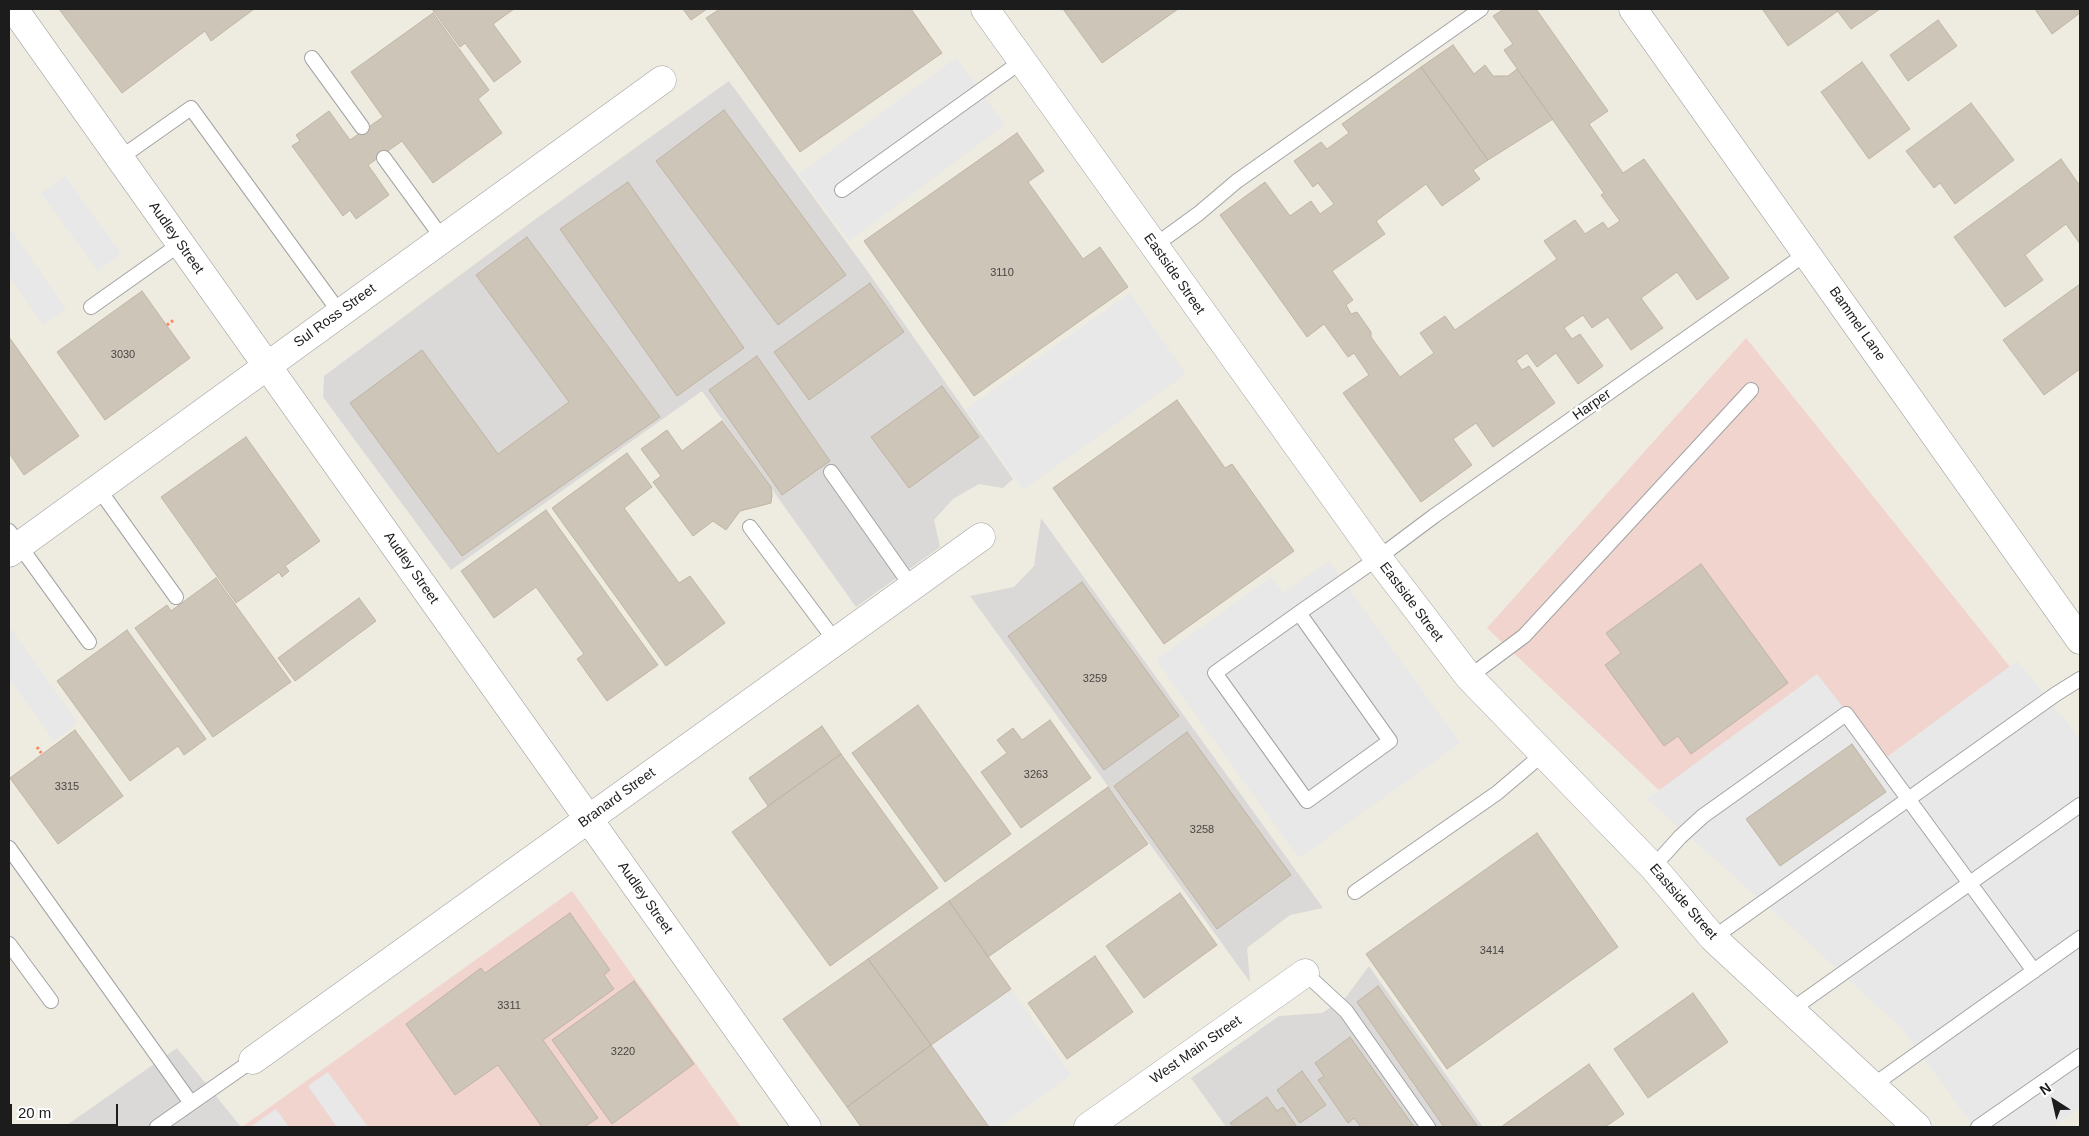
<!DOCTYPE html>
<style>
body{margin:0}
#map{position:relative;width:2089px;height:1136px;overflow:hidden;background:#eeebe0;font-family:Helvetica,sans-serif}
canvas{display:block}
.frame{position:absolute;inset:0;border:10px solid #1c1c1c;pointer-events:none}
.north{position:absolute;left:2029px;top:1076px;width:50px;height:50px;-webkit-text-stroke:4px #fff;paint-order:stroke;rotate:325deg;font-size:14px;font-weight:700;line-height:20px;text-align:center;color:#1c1c1c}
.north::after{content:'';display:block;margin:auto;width:18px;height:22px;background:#1c1c1c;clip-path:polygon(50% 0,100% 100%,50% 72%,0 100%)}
.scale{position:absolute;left:10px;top:1104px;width:108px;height:22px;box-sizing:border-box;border:2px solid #1c1c1c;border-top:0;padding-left:6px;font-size:15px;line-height:18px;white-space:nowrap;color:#1c1c1c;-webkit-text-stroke:4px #fff;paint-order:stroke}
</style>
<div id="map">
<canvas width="2089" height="1136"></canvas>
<div class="frame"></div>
<div class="north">N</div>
<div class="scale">20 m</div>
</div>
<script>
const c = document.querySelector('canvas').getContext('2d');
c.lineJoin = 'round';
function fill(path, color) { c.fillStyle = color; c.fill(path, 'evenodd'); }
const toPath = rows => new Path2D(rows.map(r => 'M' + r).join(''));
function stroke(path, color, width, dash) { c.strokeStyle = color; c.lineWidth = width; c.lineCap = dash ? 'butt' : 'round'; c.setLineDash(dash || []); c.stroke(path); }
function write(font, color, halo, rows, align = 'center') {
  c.font = font + ' Helvetica,sans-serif'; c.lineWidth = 5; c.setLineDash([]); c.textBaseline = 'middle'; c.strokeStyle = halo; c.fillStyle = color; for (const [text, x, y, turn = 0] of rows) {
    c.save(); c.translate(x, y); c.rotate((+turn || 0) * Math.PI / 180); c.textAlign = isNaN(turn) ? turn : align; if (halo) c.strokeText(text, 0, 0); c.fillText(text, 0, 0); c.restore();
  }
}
fill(toPath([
 [729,81,868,272,1013,479,1003,488,979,484,953,499,934,520,940,547,856,607,702,391,451,570,323,397,324,376,537,218],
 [1041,518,1323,908,1290,915,1247,948,1250,982,970,596,1014,587,1034,566],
 [1369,966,1483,1127,1226,1127,1191,1078,1279,1016,1322,1013,1346,997],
 [177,1048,241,1127,64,1127]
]), '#dad9d8');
fill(toPath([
 [1746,338,2031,693,1763,888,1487,628],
 [572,891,741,1127,242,1127]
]), '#f1d4cd');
fill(toPath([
 [956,58,1005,125,849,241,799,174],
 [65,176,121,254,98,271,41,193],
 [9,226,66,309,43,325,9,277],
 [1130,293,1186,374,1023,490,966,409],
 [1329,561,1460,743,1299,858,1156,660,1271,577,1283,593],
 [9,626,78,723,54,741,9,678],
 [2017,661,2080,738,2080,1108,2052,1127,1974,1127,1902,1029,1806,940,1647,799,1817,674,1884,759],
 [1011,989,1071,1075,998,1127,989,1127,931,1045],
 [328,1072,368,1127,337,1127,308,1086],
 [276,1109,289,1127,250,1127]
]), '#e8e8e8');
const building = toPath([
 [59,9,254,9,211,41,205,31,122,93,59,9],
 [432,9,514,9,493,24,521,62,494,82,465,43,460,47,432,9],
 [683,9,707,9,691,20,683,9],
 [720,9,911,9,942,53,800,152,706,18,720,9],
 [1063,9,1178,9,1102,63,1063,9],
 [1504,9,1536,9,1608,111,1589,124,1623,173,1644,159,1729,278,1697,300,1677,272,1641,298,1663,328,1631,350,1608,317,1592,328,1583,315,1564,328,1572,339,1580,334,1603,366,1578,384,1556,353,1537,367,1527,353,1516,361,1522,370,1529,366,1555,403,1493,447,1476,423,1453,439,1472,465,1421,502,1343,393,1369,375,1354,353,1348,357,1324,324,1307,337,1220,215,1265,182,1290,216,1311,201,1320,214,1334,204,1318,183,1313,187,1294,161,1321,142,1327,149,1349,133,1342,124,1421,67,1488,160,1473,170,1480,179,1442,206,1426,184,1376,221,1385,234,1332,271,1353,300,1346,305,1351,314,1357,312,1371,332,1371,337,1400,377,1434,353,1420,333,1445,316,1455,330,1557,259,1544,241,1575,220,1585,234,1603,222,1608,229,1620,221,1601,195,1604,193,1504,50,1513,44,1493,16,1504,9],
 [1765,9,1836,9,1838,11,1788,46,1763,10,1765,9],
 [1836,9,1880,9,1851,29,1836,9],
 [2035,9,2080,9,2080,13,2052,34,2035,9],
 [433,13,489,90,478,99,502,133,433,183,402,141,368,165,389,195,356,219,350,210,343,216,292,146,300,141,296,135,329,111,350,140,383,117,351,72,433,13],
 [1938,20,1957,46,1908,81,1890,55,1938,20],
 [1453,45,1474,74,1485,65,1493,76,1508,76,1517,69,1553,119,1488,160,1421,67,1453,45],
 [1862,62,1910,129,1869,159,1821,92,1862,62],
 [1971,103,2014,160,1955,204,1940,183,1934,188,1906,151,1971,103],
 [724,110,846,275,778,325,656,161,724,110],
 [1017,133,1044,171,1028,182,1083,259,1100,247,1128,287,974,396,864,241,1017,133],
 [2061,159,2080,186,2080,244,2066,224,2025,255,2043,280,2005,307,1954,237,2061,159],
 [628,182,744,348,677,396,560,229,628,182],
 [527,237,660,417,462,556,350,403,422,350,498,454,569,402,476,275,527,237],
 [870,283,904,332,809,400,774,352,870,283],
 [2080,284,2080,369,2044,395,2003,340,2080,284],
 [142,291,190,358,105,420,57,352,142,291],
 [9,337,79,436,24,475,9,453,9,337],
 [757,356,830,461,782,495,709,390,757,356],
 [942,386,979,437,909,488,871,437,942,386],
 [1177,400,1225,468,1232,464,1294,551,1164,644,1053,488,1177,400],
 [722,421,771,487,772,495,771,503,740,511,726,530,713,521,693,536,653,482,661,476,641,449,667,430,682,451,722,421],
 [246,437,320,541,285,566,289,571,282,577,279,572,236,603,161,497,246,437],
 [627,453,652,487,624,508,679,583,690,576,725,623,666,666,552,508,627,453],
 [546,510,658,665,607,701,577,659,584,654,536,587,494,618,461,571,546,510],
 [1701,564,1788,683,1691,754,1678,736,1664,746,1605,665,1621,653,1606,633,1701,564],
 [216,578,291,682,213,737,135,628,167,605,171,611,216,578],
 [1082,582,1179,716,1104,770,1008,636,1082,582],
 [359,598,376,621,295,681,278,658,359,598],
 [127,630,206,739,184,755,178,746,130,781,57,681,127,630],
 [918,705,1011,834,945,882,852,753,918,705],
 [1050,720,1091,778,1021,828,981,772,1007,753,997,740,1013,728,1022,740,1050,720],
 [822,726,841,754,768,806,749,778,822,726],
 [75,730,123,796,58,844,10,778,75,730],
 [1187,732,1291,875,1217,929,1114,786,1187,732],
 [1852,744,1886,792,1780,866,1746,819,1852,744],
 [841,754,938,888,830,966,732,832,841,754],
 [1108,787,1148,844,988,957,949,901,1108,787],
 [1537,833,1618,947,1447,1069,1366,954,1537,833],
 [1180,893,1217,945,1144,998,1106,946,1180,893],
 [949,901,1011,989,931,1045,868,959,949,901],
 [570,913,610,970,604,975,614,989,543,1040,598,1118,584,1127,542,1127,498,1065,455,1095,406,1024,481,968,485,973,570,913],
 [1095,956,1133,1012,1067,1059,1028,1003,1095,956],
 [868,959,931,1045,847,1107,783,1019,868,959],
 [634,981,694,1064,612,1124,552,1040,634,981],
 [1378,986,1478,1127,1444,1127,1357,1002,1378,986],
 [1693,993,1728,1042,1648,1098,1614,1049,1693,993],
 [1350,1037,1414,1127,1361,1127,1354,1118,1348,1123,1318,1080,1324,1076,1315,1063,1350,1037],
 [931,1045,989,1127,861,1127,847,1107,931,1045],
 [1589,1064,1624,1114,1605,1127,1501,1127,1589,1064],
 [1302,1071,1326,1105,1300,1123,1277,1090,1302,1071],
 [1267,1097,1277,1111,1283,1107,1297,1127,1233,1127,1230,1123,1267,1097]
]);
fill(building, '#cec5b9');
stroke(building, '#c0b4a2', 1);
const service = toPath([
 [312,58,362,127],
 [120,158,191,108,340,313],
 [384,158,443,239],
 [842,190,1022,61],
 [1154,246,1198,214,1237,181,1481,9],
 [91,307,180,244],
 [831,472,912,587],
 [98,488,176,597],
 [750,527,836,642],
 [9,531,89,642],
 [1299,613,1390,741,1307,801,1215,673,1299,613,1378,558,1434,516,1807,253],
 [1469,677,1524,636,1751,390],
 [9,848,191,1103],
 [1653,867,1680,837,1703,816,1846,714,2034,971],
 [1355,892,1497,793,1543,754],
 [1713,938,2056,694,2080,679],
 [9,944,51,1001],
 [1305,973,1346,1011,1428,1127],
 [1791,1010,2080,805],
 [1872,1086,2080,938],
 [157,1127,253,1060],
 [1978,1127,2080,1056]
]);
const minor = toPath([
 [14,9,807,1127],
 [985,9,1378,558,1469,677,1653,867,1713,938,1917,1127],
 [1633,9,2080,640],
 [9,553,662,80],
 [253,1060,981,537],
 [1088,1127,1305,973]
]);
stroke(service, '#a3a3a3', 16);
stroke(minor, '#a3a3a3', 29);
stroke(toPath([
 [167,325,175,319],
 [37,747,42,754]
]), '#ff8760', 3, [2.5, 2.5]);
stroke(service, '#fff', 14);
stroke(minor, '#fff', 28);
write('11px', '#484643', null, [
 ["3110",1002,273],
 ["3030",123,355],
 ["3259",1095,679],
 ["3263",1036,775],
 ["3315",67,787],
 ["3258",1202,830],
 ["3414",1492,951],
 ["3311",509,1006],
 ["3220",623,1052]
]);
write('14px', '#1c1c1c', '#fff', [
 ["Audley Street",176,238,55],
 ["Eastside Street",1174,274,55],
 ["Sul Ross Street",335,316,-36],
 ["Bammel Lane",1857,324,55],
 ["Harper",1592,405,-35],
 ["Audley Street",411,568,55],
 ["Eastside Street",1411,602,53],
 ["Branard Street",617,798,-36],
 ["Audley Street",645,898,55],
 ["Eastside Street",1683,902,49],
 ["West Main Street",1196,1050,-35]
]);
</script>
